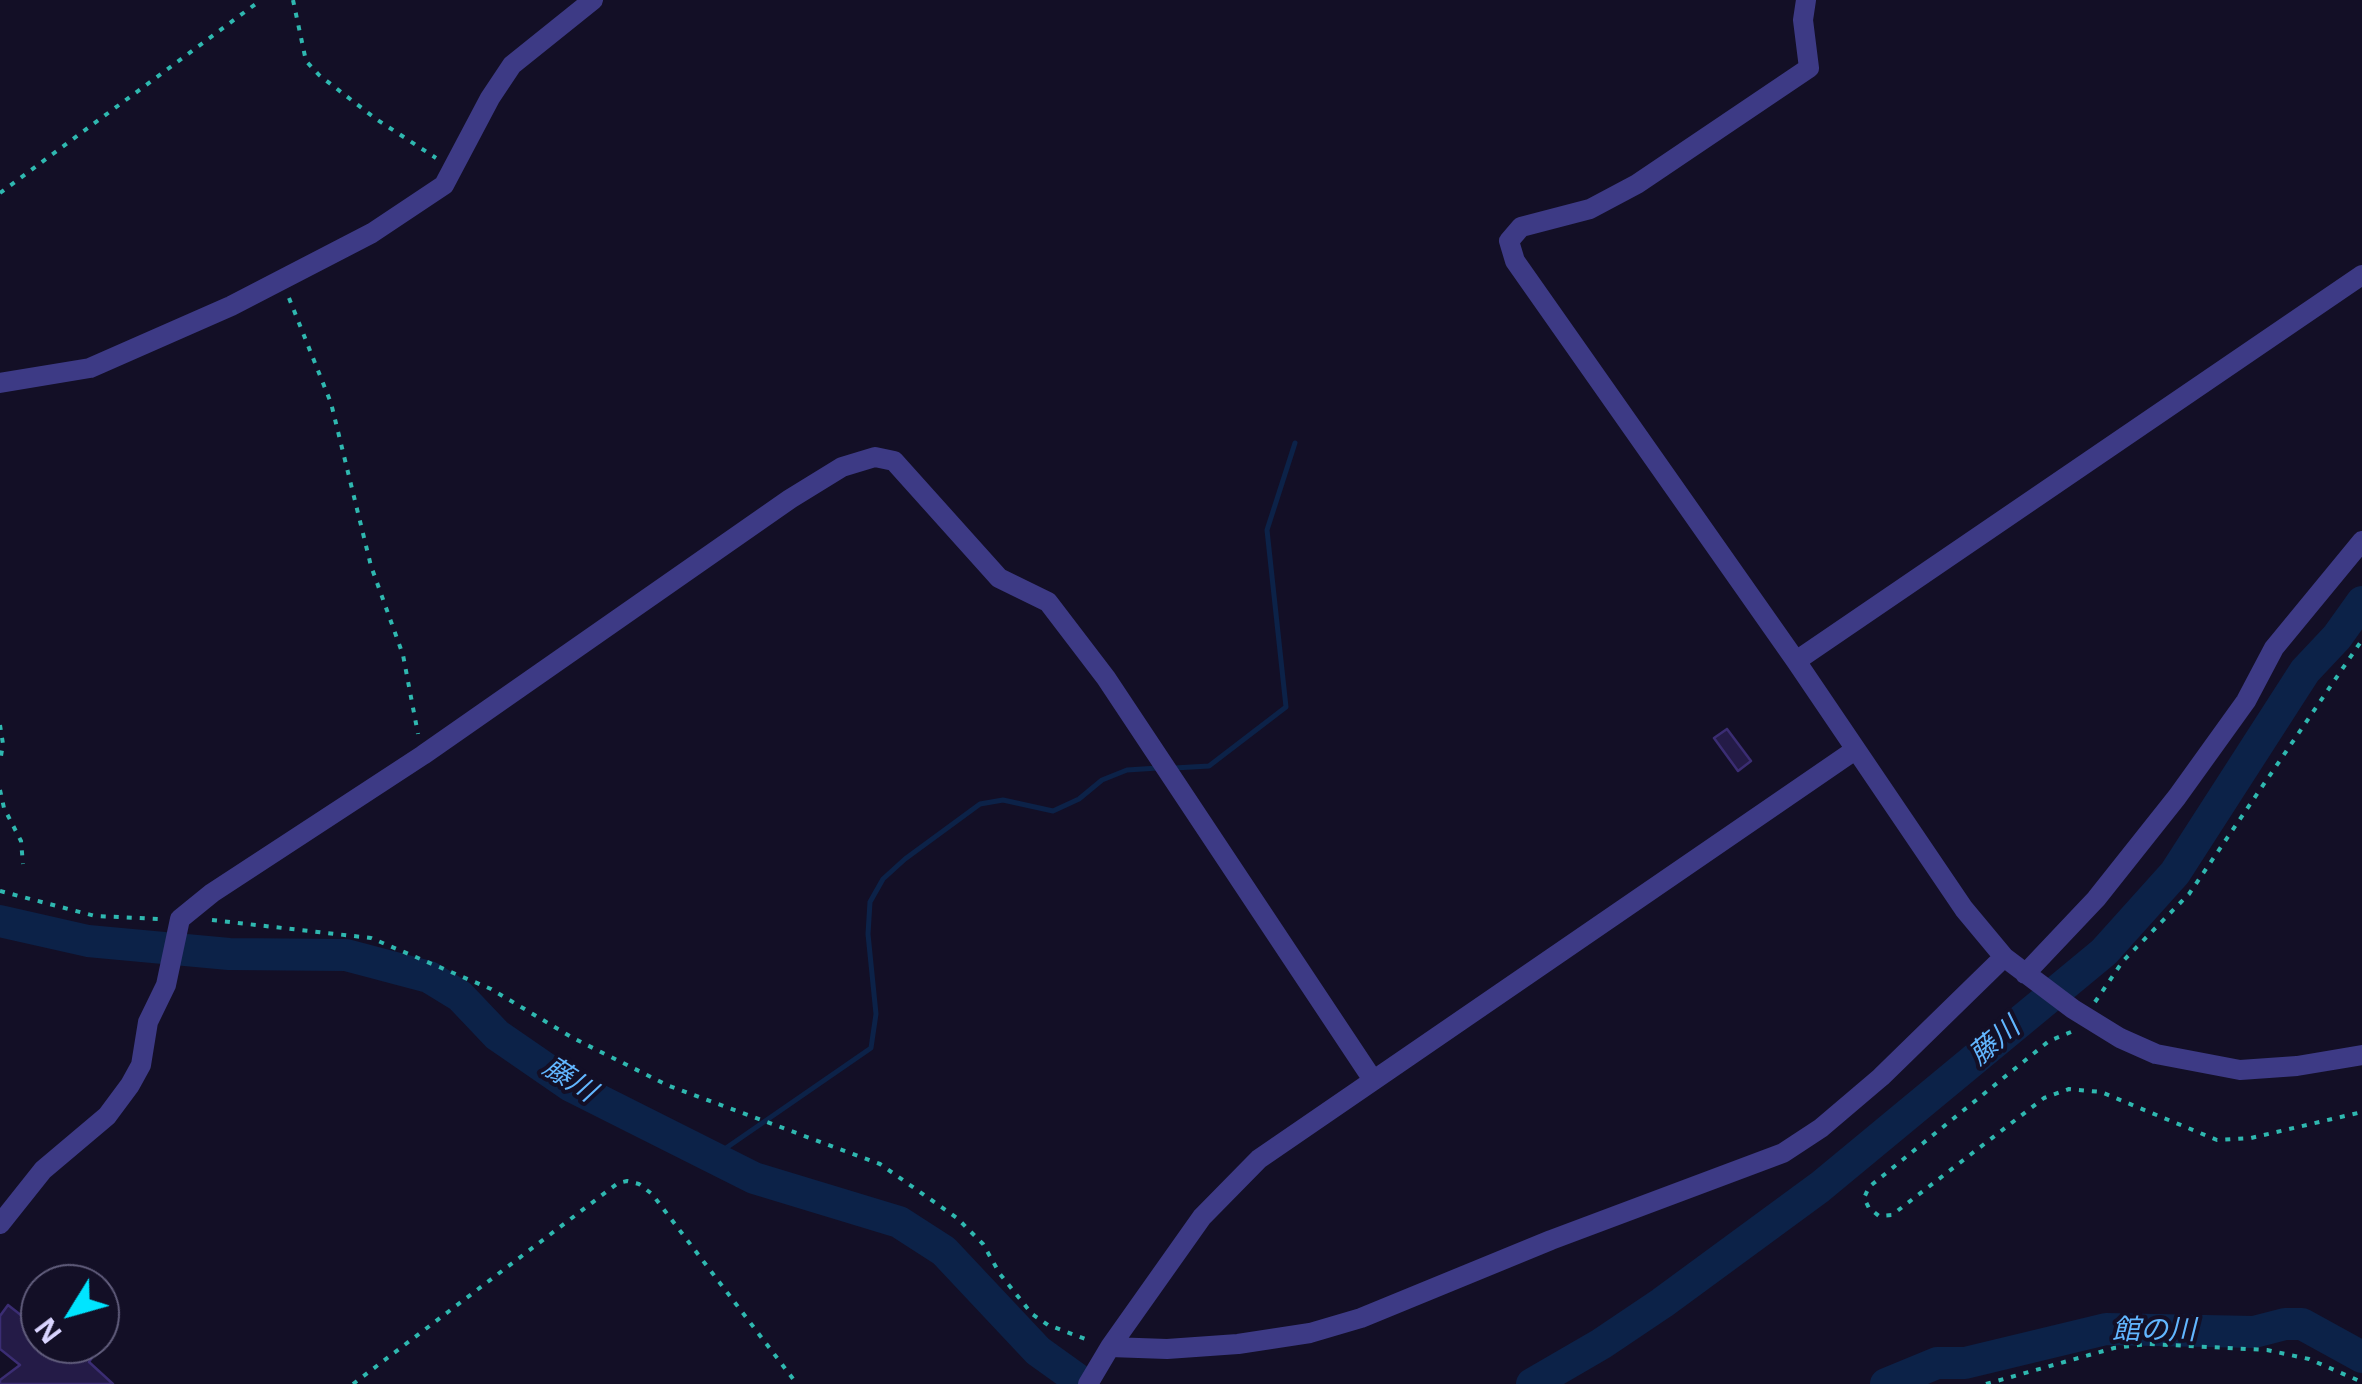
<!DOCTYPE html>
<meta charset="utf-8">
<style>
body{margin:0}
#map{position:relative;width:2362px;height:1384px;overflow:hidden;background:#130f26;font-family:"Noto Sans",sans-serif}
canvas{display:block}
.north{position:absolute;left:20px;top:1264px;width:100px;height:100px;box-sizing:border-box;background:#130f26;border:2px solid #625e7d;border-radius:50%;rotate:233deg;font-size:28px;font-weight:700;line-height:40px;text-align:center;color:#d9d4ff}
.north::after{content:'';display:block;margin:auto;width:35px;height:45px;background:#00e5ff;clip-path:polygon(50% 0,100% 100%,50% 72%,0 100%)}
</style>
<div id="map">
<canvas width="2362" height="1384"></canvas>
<div class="north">N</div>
</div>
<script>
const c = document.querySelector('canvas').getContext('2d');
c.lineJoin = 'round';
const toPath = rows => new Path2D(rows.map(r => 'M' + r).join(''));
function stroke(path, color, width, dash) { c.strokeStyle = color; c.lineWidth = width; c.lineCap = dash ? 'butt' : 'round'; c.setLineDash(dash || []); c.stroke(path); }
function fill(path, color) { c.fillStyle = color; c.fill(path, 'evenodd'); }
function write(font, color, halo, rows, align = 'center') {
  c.font = font + ' "Noto Sans","Noto Sans JP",sans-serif'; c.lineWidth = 8; c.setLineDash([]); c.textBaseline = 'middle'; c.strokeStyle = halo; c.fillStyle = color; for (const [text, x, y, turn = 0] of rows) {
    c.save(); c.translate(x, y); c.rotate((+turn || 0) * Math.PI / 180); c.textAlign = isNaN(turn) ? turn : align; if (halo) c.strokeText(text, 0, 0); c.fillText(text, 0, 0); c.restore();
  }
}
stroke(toPath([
 [1174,768,1209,766,1286,707,1267,530,1295,443],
 [713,1157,871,1048,876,1014,868,934,870,902,883,879,905,859,980,804,1003,800,1053,811,1079,799,1102,780,1127,770,1158,768]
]), '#0c2248', 5);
stroke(toPath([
 [0,921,88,941,229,954,346,955,429,977,460,996,497,1035,571,1086,754,1178,899,1222,944,1251,1038,1351,1084,1384],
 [1532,1384,1601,1344,1662,1303,1820,1187,2104,952,2175,873,2305,671,2337,637,2362,602],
 [1886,1384,1937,1363,1965,1363,2106,1329,2254,1332,2285,1324,2302,1324,2362,1357]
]), '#0c2248', 32);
const building = toPath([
 [1727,729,1751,761,1738,771,1714,738,1727,729],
 [8,1305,40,1330,40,1344,89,1344,97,1350,89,1362,113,1384,0,1384,0,1380,20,1365,0,1349,0,1316,8,1305]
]);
fill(building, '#241b47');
stroke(building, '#3b2d73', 2.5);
stroke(toPath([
 [293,0,306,61,319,75,376,119,436,158],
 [0,193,261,0],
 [289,298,331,403,371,566,403,655,418,734],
 [0,725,3,744,0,762],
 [0,790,4,808,21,841,23,864],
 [0,891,95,916,160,919],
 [212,920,371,938,491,989,573,1038,667,1085,880,1164,957,1218,983,1244,1000,1274,1032,1314,1048,1325,1091,1341],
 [2095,1002,2123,961,2189,894,2362,640],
 [2071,1032,2049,1041,1869,1187,1864,1198,1869,1208,1879,1216,1892,1215,2044,1098,2069,1089,2101,1092,2217,1140,2251,1138,2362,1112],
 [353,1384,618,1183,627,1181,639,1184,652,1194,797,1384],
 [1986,1384,2114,1348,2149,1344,2267,1350,2309,1359,2362,1382]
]), '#2fb8b0', 4, [5, 8]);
stroke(toPath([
 [1806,0,1803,20,1809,68,1637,184,1590,209,1521,227,1509,241,1515,261,1796,661,1964,909,2004,957,2073,1009,2120,1038,2156,1054,2240,1070,2297,1066,2362,1055],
 [0,383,90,368,231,306,372,233,444,185,490,98,512,65,593,0],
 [1796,661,2362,275],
 [2025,974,2096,899,2177,797,2246,701,2274,648,2362,541],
 [0,1224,43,1170,107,1116,130,1085,141,1065,148,1022,166,985,180,919,212,893,423,755,790,499,842,467,875,457,894,461,999,578,1048,602,1106,678,1373,1080],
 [1110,1347,1202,1217,1259,1159,1855,750],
 [1088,1384,1110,1347,1167,1349,1238,1344,1310,1333,1361,1318,1551,1240,1783,1153,1821,1128,1881,1077,2004,957]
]), '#3d3a85', 20);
write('italic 28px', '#62b6ff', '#130f26', [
 ["藤川",1995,1042,-40],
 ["藤川",569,1080,33],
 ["館の川",2154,1331]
]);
</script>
